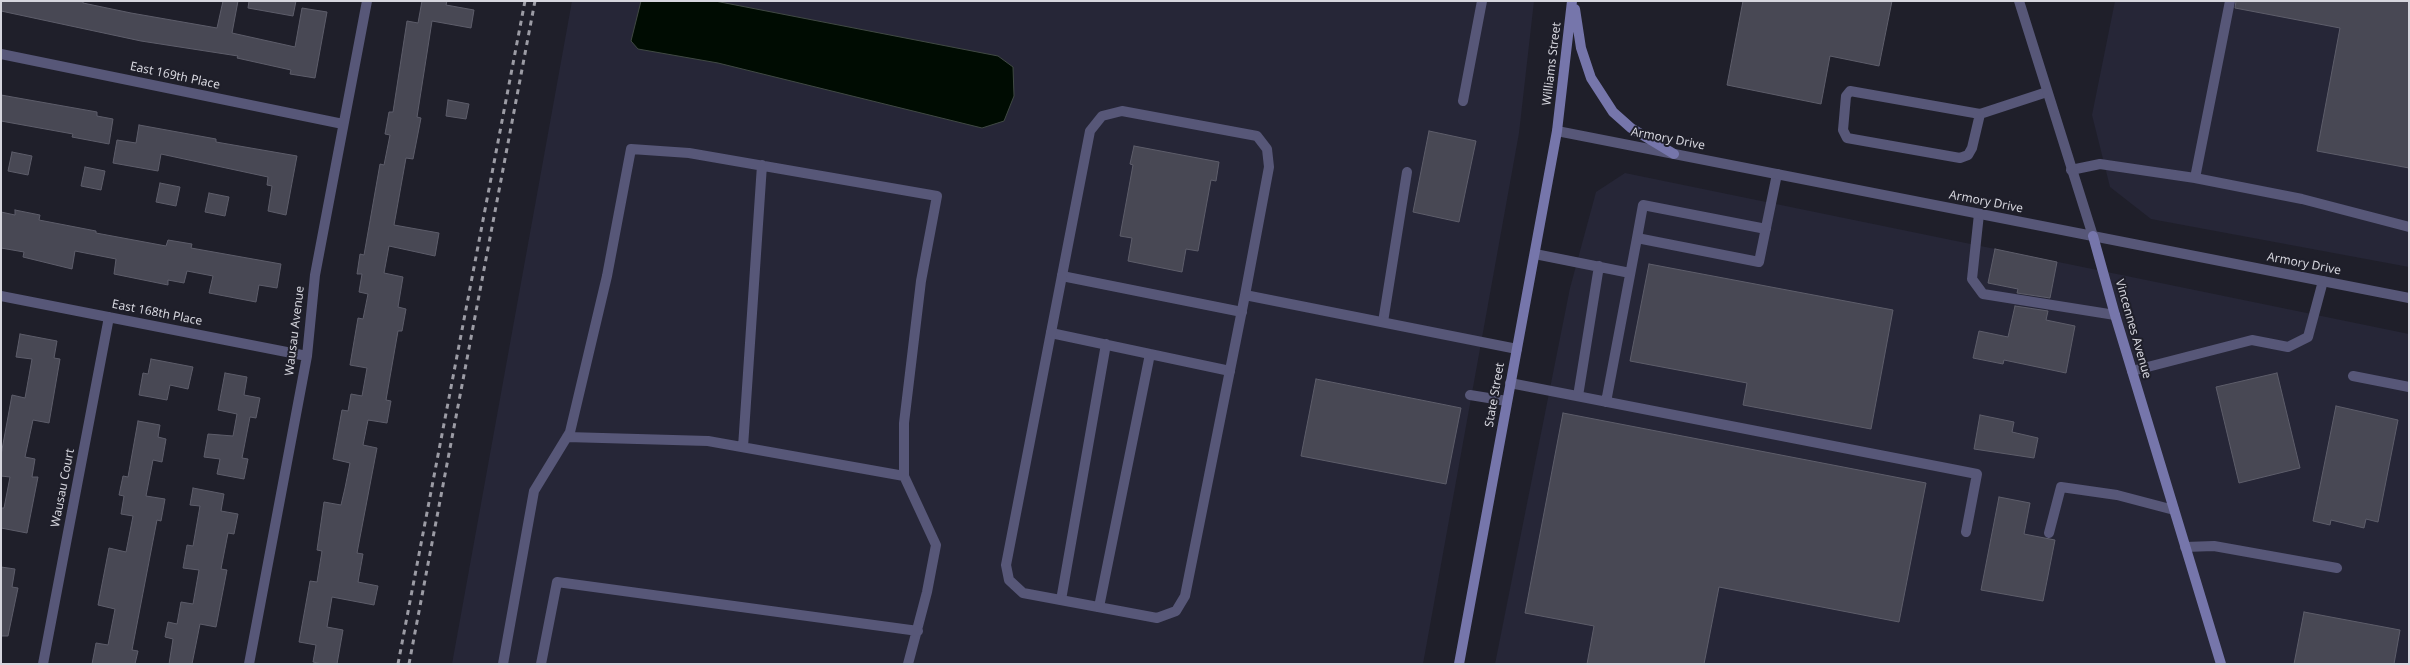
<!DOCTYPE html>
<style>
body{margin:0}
#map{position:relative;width:2410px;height:665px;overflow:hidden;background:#1f1f2a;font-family:"Noto Sans",sans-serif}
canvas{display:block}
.frame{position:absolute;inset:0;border:2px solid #d6d6de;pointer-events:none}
</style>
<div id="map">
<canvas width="2410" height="665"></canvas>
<div class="frame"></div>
</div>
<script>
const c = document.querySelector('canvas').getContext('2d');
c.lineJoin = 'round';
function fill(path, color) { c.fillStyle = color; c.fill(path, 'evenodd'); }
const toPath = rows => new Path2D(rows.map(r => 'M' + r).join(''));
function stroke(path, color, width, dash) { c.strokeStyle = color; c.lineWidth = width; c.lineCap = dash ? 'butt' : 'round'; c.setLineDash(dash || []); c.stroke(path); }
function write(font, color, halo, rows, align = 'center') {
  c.font = font + ' "Noto Sans",sans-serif'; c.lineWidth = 4; c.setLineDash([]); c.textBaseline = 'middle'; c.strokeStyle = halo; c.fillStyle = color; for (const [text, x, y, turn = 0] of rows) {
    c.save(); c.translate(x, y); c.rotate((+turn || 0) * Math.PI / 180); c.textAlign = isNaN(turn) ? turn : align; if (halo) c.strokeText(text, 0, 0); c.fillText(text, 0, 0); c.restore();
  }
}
fill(toPath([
 [572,1,1534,1,1519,133,1423,664,452,664],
 [2115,1,2409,1,2409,267,2151,219,2110,187,2092,115],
 [1625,173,2409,334,2409,664,1495,664,1570,288,1596,192]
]), '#262637');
const water = toPath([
 [641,1,715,1,998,56,1013,67,1014,96,1004,121,982,128,718,63,638,49,631,41,641,1]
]);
fill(water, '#000c02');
stroke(water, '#404944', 1);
const building = toPath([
 [1,1,83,1,83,3,131,13,217,28,223,1,238,1,232,33,295,47,302,8,327,12,315,78,290,74,291,70,237,58,238,56,141,41,1,11,1,1],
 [249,1,296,1,293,16,248,8,249,1],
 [422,1,447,1,446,5,474,10,471,28,432,21,417,117,421,118,413,159,406,158,394,225,439,233,435,256,389,246,384,273,403,277,398,307,406,309,402,331,398,331,386,400,391,401,387,423,368,420,363,445,377,448,357,553,363,554,358,582,378,586,374,605,332,597,327,627,343,630,337,664,322,664,313,662,316,645,299,642,310,581,317,582,322,551,317,550,324,502,341,505,345,488,350,463,333,459,342,410,348,411,351,394,362,396,367,368,350,365,358,318,363,319,368,294,359,292,362,274,357,274,360,254,364,255,380,164,384,165,390,135,385,134,389,112,393,112,407,21,418,23,422,1],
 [1743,1,1892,1,1879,66,1830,56,1821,104,1727,85,1743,1],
 [2236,1,2409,1,2409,168,2317,151,2340,28,2235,8,2236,1],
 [1,95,97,112,97,116,113,119,109,144,72,137,73,134,1,121,1,95],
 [448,100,469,104,466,119,446,116,448,100],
 [139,125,216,139,216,142,297,156,286,215,268,211,272,186,267,185,268,177,161,154,158,171,113,163,117,140,136,143,139,125],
 [1429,131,1476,141,1459,222,1413,212,1429,131],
 [1134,146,1219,162,1216,181,1211,180,1198,251,1186,249,1182,272,1128,261,1132,238,1120,236,1133,165,1130,164,1134,146],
 [12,152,32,156,28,175,8,171,12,152],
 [85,167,105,171,101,190,81,186,85,167],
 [160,183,180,187,176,206,156,202,160,183],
 [209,193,229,197,225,216,205,212,209,193],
 [15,210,40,215,39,220,96,231,96,233,166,246,168,240,192,244,191,248,281,264,277,288,259,285,256,302,209,293,213,276,187,271,184,283,168,280,168,285,114,274,116,259,75,251,72,269,23,257,24,252,1,248,1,212,15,215,15,210],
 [1995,249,2057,262,2050,298,2017,293,2018,289,1988,283,1995,249],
 [1649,264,1893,310,1871,429,1743,405,1747,383,1630,361,1649,264],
 [2015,306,2048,311,2046,320,2075,326,2066,373,2004,360,2003,364,1973,358,1979,331,2008,337,2015,306],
 [20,334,57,341,54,358,60,359,49,423,33,420,25,457,35,459,32,477,38,477,27,533,1,528,1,508,4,508,10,477,1,476,1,455,12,395,25,398,32,359,16,357,20,334],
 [151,359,193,367,188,389,170,385,167,400,139,395,143,373,148,374,151,359],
 [225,373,247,377,244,395,260,398,256,418,250,417,242,458,248,459,244,479,217,474,220,459,204,457,208,434,233,436,237,414,218,410,225,373],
 [2277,373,2300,468,2239,483,2216,387,2277,373],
 [1316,379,1461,408,1446,484,1301,456,1316,379],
 [2336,406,2398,420,2378,522,2366,519,2364,528,2331,520,2330,525,2313,521,2336,406],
 [1563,413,1926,483,1899,622,1719,587,1704,664,1587,664,1594,626,1525,613,1563,413],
 [1980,415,2014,422,2012,432,2038,438,2034,458,1974,449,1980,415],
 [138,421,160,425,158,437,166,439,162,462,153,460,146,496,165,499,161,521,157,520,132,650,138,651,135,664,92,664,96,643,108,645,115,609,98,605,109,548,126,552,133,516,121,514,124,496,119,495,123,476,128,477,138,421],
 [193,488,224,494,221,511,238,514,234,534,228,533,221,569,227,570,216,627,200,624,192,664,169,664,173,639,165,637,168,622,177,624,181,602,193,604,199,570,183,568,187,545,193,546,200,506,190,505,193,488],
 [1999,497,2030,503,2024,534,2055,540,2043,601,1981,590,1999,497],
 [1,567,15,569,12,587,18,588,8,636,1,636,1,567],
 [2304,612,2400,630,2394,664,2294,664,2304,612]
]);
fill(building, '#484854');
stroke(building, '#5d5d6a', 1);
stroke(toPath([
 [1463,101,1482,1],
 [1980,114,1850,91,1846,96,1843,130,1847,138,1960,158,1968,155,1972,148,1980,114,2047,92],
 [2071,170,2100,164,2195,178,2302,199,2409,227],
 [2195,178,2230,1],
 [1979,214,1972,279,1983,294,2115,315],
 [1637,238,1643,205,1766,229],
 [1535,254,1630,273],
 [1062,276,1242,312],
 [1383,322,1407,172],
 [1051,333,1230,371],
 [2132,371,2252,340,2288,347,2308,337,2323,281],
 [2353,376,2409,387],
 [1510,383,1977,474,1966,532],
 [1470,395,1507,401],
 [1578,396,1599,266],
 [1606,402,1637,238,1759,262,1777,174],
 [567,437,708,441,904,476],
 [743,447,762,165],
 [2049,533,2061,487,2117,495,2174,510],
 [2185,547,2214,546,2337,568],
 [1061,600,1106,344],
 [1099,607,1150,354],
 [503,664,534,491,570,432,607,276,631,149,689,153,937,196,921,281,904,423,904,476,936,545,927,592,908,664],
 [541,664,557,582,918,631]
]), '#575778', 10);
stroke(toPath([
 [2019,1,2093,236],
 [1,54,343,124],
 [1557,131,2409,298],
 [1245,295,1185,596,1176,611,1157,618,1023,593,1009,580,1006,565,1090,131,1102,116,1122,111,1257,136,1267,149,1269,167,1245,295,1517,349],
 [1,296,307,356],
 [43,664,109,317],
 [249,664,307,356,315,275,367,1]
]), '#575778', 10);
stroke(toPath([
 [1575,9,1581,48,1591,78,1613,112,1631,128,1674,154],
 [2093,236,2115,315,2221,664],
 [1459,664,1557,131,1572,1]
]), '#7676ab', 10);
stroke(toPath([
 [398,664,525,1],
 [409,664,535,1]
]), '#9c9ca5', 3, [5, 5]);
write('12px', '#d6d6de', '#1f1f2a', [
 ["Williams Street",1552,64,-83],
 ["East 169th Place",175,76,12],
 ["Armory Drive",1668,139,11],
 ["Armory Drive",1986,202,11],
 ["Armory Drive",2304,264,11],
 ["East 168th Place",157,313,11],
 ["Vincennes Avenue",2133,329,74],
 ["Wausau Avenue",295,331,-83],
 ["State Street",1495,395,-80],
 ["Wausau Court",63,488,-79]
]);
</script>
